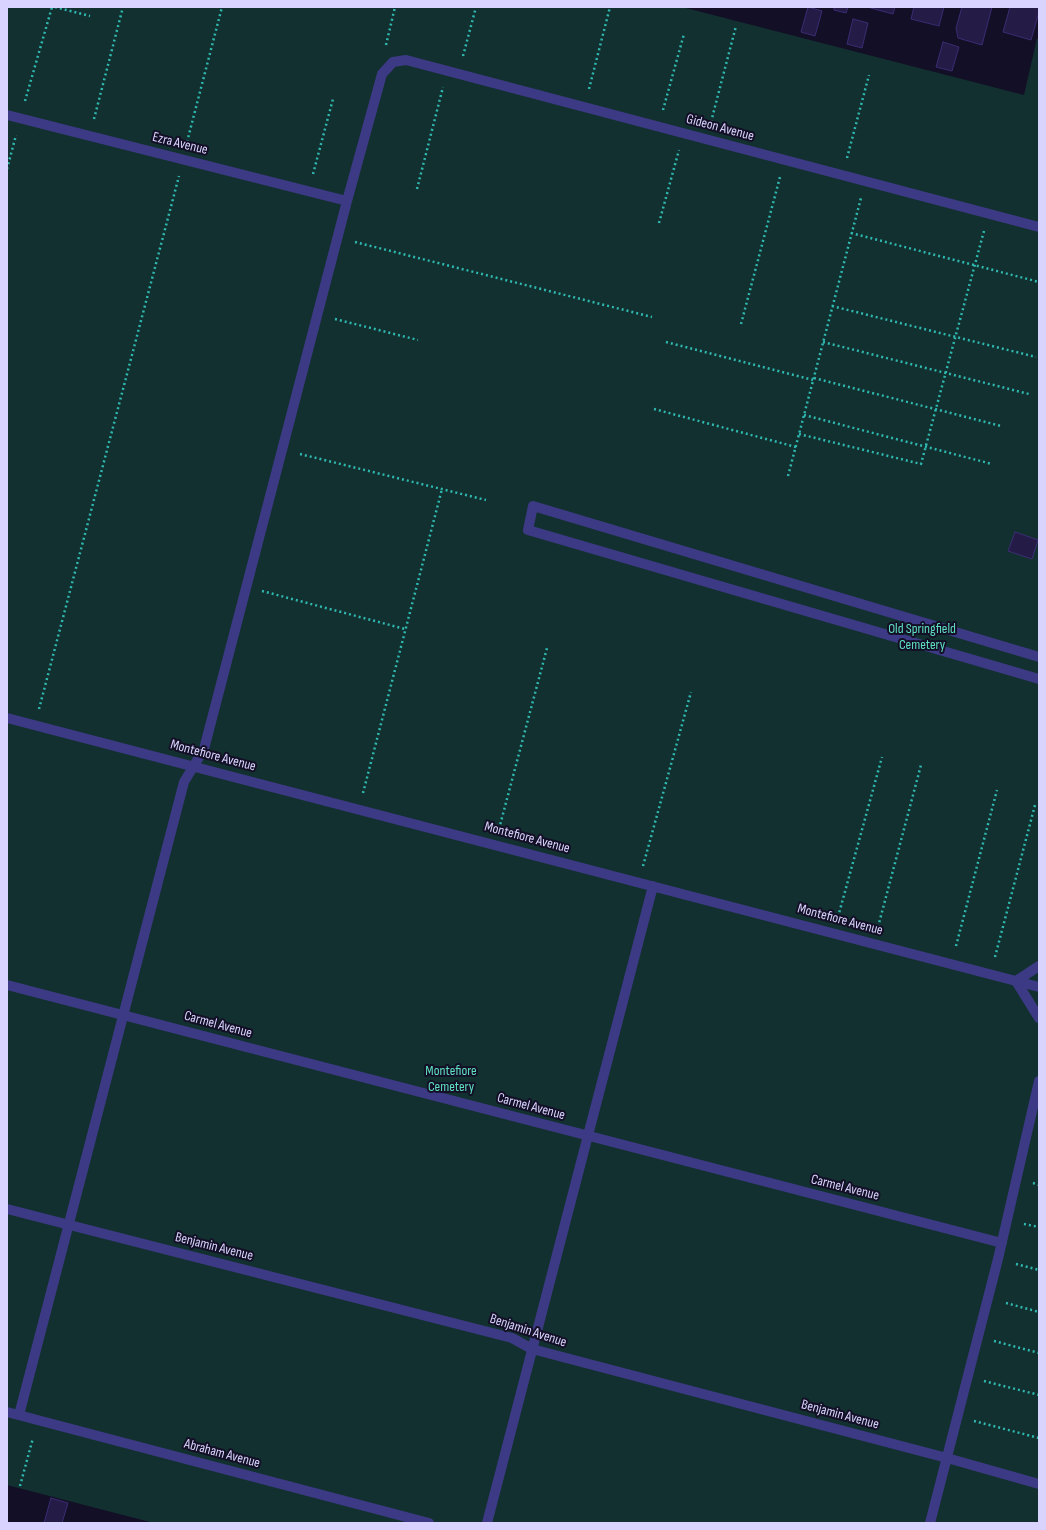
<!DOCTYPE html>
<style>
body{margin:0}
#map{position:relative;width:1046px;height:1530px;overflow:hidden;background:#130f26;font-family:"Sofia Sans Condensed",sans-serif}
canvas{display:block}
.frame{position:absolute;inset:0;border:8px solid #d9d4ff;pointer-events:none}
</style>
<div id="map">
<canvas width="1046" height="1530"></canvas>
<div class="frame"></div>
</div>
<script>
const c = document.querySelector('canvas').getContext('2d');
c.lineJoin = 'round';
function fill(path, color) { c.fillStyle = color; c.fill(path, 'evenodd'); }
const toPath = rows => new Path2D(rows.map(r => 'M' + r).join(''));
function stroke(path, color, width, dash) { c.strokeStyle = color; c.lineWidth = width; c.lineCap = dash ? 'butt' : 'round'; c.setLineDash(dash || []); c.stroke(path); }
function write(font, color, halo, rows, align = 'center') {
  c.font = font + ' "Sofia Sans Condensed",sans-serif'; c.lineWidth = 4; c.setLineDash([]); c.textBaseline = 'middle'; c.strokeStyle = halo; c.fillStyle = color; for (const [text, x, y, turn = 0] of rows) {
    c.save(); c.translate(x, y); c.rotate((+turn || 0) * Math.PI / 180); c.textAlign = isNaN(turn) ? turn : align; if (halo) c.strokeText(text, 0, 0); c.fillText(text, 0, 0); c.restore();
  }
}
fill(toPath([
 [7,7,682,7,1024,95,1037,38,1039,39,1039,1523,154,1523,7,1485]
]), '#12302f');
const building = toPath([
 [808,7,822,11,815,36,801,32,808,7],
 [834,7,848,7,846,13,834,10,834,7],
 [867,7,895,7,893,14,867,7],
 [914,7,944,7,939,26,911,19,914,7],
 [962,7,992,7,982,45,958,38,956,28,962,7],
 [1010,7,1039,7,1039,12,1031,40,1003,32,1010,7],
 [853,19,868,23,862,48,847,44,853,19],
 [943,42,959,47,952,71,936,67,943,42],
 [1015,532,1038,540,1032,559,1008,551,1015,532],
 [51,1498,68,1503,62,1523,44,1523,51,1498]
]);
fill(building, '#241b47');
stroke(building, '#3b2d73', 1);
stroke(toPath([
 [55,7,90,16],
 [386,45,395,7],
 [463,56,476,7],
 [589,89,610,7],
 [25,101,52,7],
 [663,110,684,34],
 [94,119,123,7],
 [711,122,736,26],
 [187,142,222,7],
 [847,158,869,75],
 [7,169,16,135],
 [313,174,333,99],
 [417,189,443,87],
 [659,223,679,150],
 [851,233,1039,282],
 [355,242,652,317],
 [832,306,1036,357],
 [335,319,418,340],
 [741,324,780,177],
 [666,342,813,380],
 [823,342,1029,394],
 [814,378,1001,426],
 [654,409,796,447],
 [804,415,992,464],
 [799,434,921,464,984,231],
 [300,454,486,500],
 [788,476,861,198],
 [262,591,405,629],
 [39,709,179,176],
 [363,793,442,489],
 [499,829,547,648],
 [643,866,691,692],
 [838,917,882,757],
 [878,927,921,765],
 [956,946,997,790],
 [995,957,1035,805],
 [1033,1183,1039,1185],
 [1024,1224,1039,1227],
 [1016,1264,1039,1270],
 [1006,1303,1039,1312],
 [994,1341,1039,1353],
 [984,1381,1039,1395],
 [974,1421,1039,1438],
 [20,1486,33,1438]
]), '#2fb8b0', 2.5, [2, 3]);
stroke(toPath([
 [7,115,347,201],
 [1039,657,533,506,528,530,1039,679],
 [7,718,1039,987],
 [1039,966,1016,981,1039,1018],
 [7,985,1002,1243],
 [7,1209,512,1338,532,1349,947,1458,1039,1484],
 [7,1412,429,1523],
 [19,1415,184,782,204,749,347,201,382,74,393,62,406,60,1039,227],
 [487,1523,653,886],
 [930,1523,998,1259,1039,1081]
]), '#3d3a85', 10);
write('14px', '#d9d4ff', '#130f26', [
 ["Gideon Avenue",720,128,15],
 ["Ezra Avenue",180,144,14],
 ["Montefiore Avenue",213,756,15],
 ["Montefiore Avenue",527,838,15],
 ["Montefiore Avenue",840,920,15],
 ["Carmel Avenue",218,1025,15],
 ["Carmel Avenue",531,1107,15],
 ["Carmel Avenue",845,1188,14],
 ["Benjamin Avenue",214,1247,14],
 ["Benjamin Avenue",528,1331,18],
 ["Benjamin Avenue",840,1415,15],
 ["Abraham Avenue",222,1454,15]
]);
write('14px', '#5fe0c0', '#130f26', [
 ["Old Springfield",922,629],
 ["Cemetery",922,645],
 ["Montefiore",451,1071],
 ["Cemetery",451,1087]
]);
</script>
